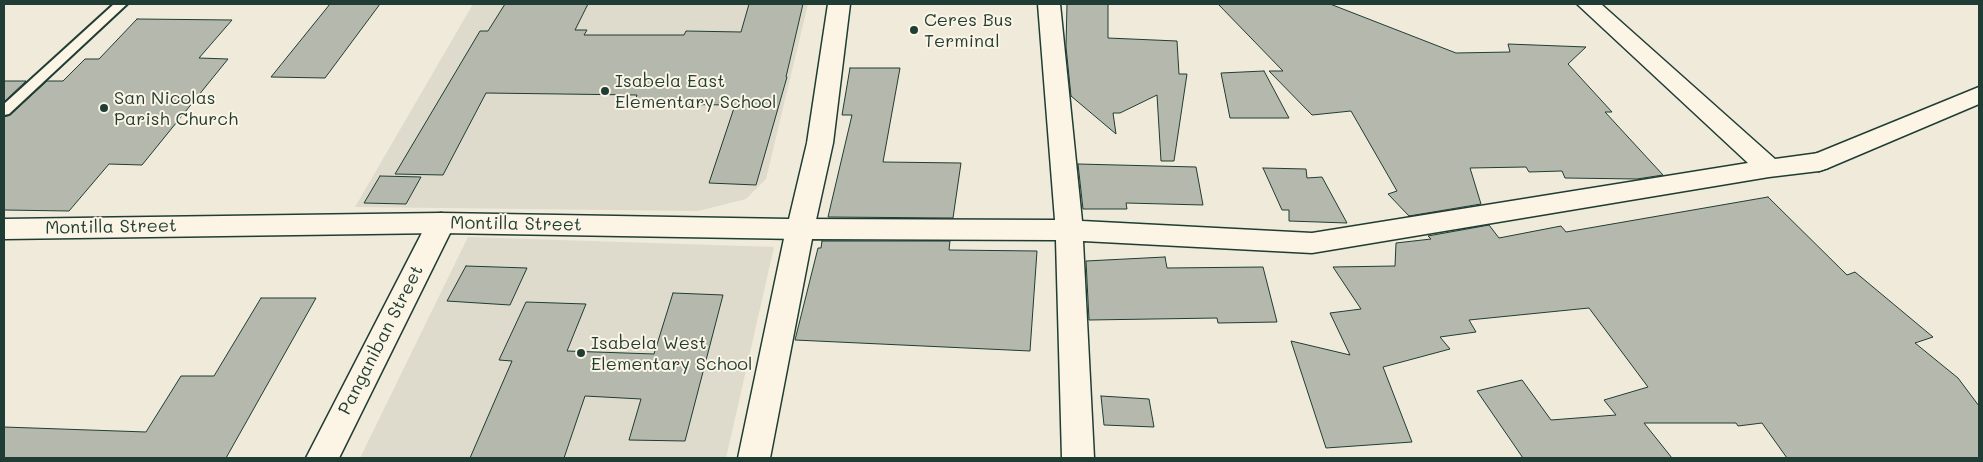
<!DOCTYPE html>
<style>
body{margin:0}
#map{position:relative;width:1983px;height:462px;overflow:hidden;background:#efeada;font-family:Mali,sans-serif}
canvas{display:block}
.frame{position:absolute;inset:0;border:5px solid #1f3d34;pointer-events:none}
</style>
<div id="map">
<canvas width="1983" height="462"></canvas>
<div class="frame"></div>
</div>
<script>
const c = document.querySelector('canvas').getContext('2d');
c.lineJoin = 'round';
function fill(path, color) { c.fillStyle = color; c.fill(path, 'evenodd'); }
const toPath = rows => new Path2D(rows.map(r => 'M' + r).join(''));
function stroke(path, color, width, dash) { c.strokeStyle = color; c.lineWidth = width; c.lineCap = dash ? 'butt' : 'round'; c.setLineDash(dash || []); c.stroke(path); }
function write(font, color, halo, rows, align = 'center') {
  c.font = font + ' Mali,sans-serif'; c.lineWidth = 4; c.setLineDash([]); c.textBaseline = 'middle'; c.strokeStyle = halo; c.fillStyle = color; for (const [text, x, y, turn = 0] of rows) {
    c.save(); c.translate(x, y); c.rotate((+turn || 0) * Math.PI / 180); c.textAlign = isNaN(turn) ? turn : align; if (halo) c.strokeText(text, 0, 0); c.fillText(text, 0, 0); c.restore();
  }
}
fill(toPath([
 [473,4,808,4,766,179,746,199,698,211,355,207],
 [468,237,774,247,726,458,360,458]
]), '#dedbcc');
const building = toPath([
 [330,4,380,4,325,78,271,77,330,4],
 [505,4,588,4,575,30,587,30,584,35,684,35,686,31,741,32,749,4,803,4,786,77,787,77,756,185,709,183,735,105,634,104,637,95,486,93,443,175,395,174,480,31,488,31,505,4],
 [1067,4,1108,4,1108,38,1177,41,1179,74,1187,74,1174,161,1161,161,1157,95,1120,113,1113,113,1116,134,1071,96,1066,47,1067,4],
 [1218,4,1330,4,1456,53,1510,52,1508,44,1586,47,1568,64,1612,112,1605,112,1663,175,1637,179,1565,178,1562,171,1529,172,1526,167,1470,168,1481,204,1409,216,1388,194,1397,191,1351,111,1312,115,1269,71,1283,71,1218,4],
 [137,19,232,20,199,58,228,59,142,165,109,164,69,211,4,210,4,117,10,115,47,81,63,81,85,59,99,59,137,19],
 [850,68,900,68,883,162,961,163,953,218,828,217,852,115,842,115,850,68],
 [1264,71,1289,118,1230,118,1221,73,1264,71],
 [4,81,26,81,4,102,4,81],
 [1078,164,1196,167,1203,205,1126,203,1127,209,1083,209,1078,164],
 [1263,168,1306,169,1307,178,1322,177,1347,223,1289,221,1289,210,1282,210,1263,168],
 [380,176,421,177,406,204,364,203,380,176],
 [1768,197,1847,275,1855,272,1933,337,1915,343,1958,378,1979,406,1979,458,1787,458,1762,423,1738,426,1736,423,1644,423,1672,458,1523,458,1477,391,1522,380,1551,420,1616,415,1604,400,1648,387,1589,308,1469,320,1476,332,1440,337,1450,349,1383,367,1412,442,1326,448,1291,341,1350,355,1330,313,1361,309,1333,267,1395,266,1396,243,1431,239,1428,236,1489,225,1499,238,1561,226,1566,232,1768,197],
 [822,241,950,241,949,250,1037,251,1030,351,795,340,818,248,821,248,822,241],
 [1165,257,1167,268,1263,267,1277,322,1218,323,1217,318,1089,320,1086,261,1165,257],
 [466,266,527,268,510,305,447,301,466,266],
 [673,293,723,295,685,441,629,440,641,399,585,396,564,458,470,458,512,361,499,360,526,302,586,304,567,351,654,354,673,293],
 [261,298,316,298,226,458,4,458,4,427,146,432,181,376,214,376,261,298],
 [1101,396,1149,399,1154,427,1104,425,1101,396]
]);
fill(building, '#b5b9ad');
stroke(building, '#1f3d34', 1);
const service = toPath([
 [114,4,127,4,9,114,4,115,4,104,114,4]
]);
const minor = toPath([
 [1038,4,1060,4,1082,221,1312,233,1748,163,1577,4,1601,4,1775,159,1819,153,1828,156,1832,162,1828,168,1819,171,1769,177,1312,253,1083,241,1094,458,1062,458,1056,240,812,239,770,458,738,458,786,229,790,222,800,219,1055,220,1038,4],
 [441,213,451,216,455,223,339,458,306,458,427,223,431,216,441,213]
]);
const tertiary = toPath([
 [1979,87,1979,104,1828,168,1819,171,1810,168,1806,162,1810,156,1979,87]
]);
const secondary = toPath([
 [828,4,850,4,833,143,814,229,810,236,800,239,441,233,4,239,4,219,441,213,789,219,807,143,828,4]
]);
stroke(service, '#1f3d34', 4);
stroke(minor, '#1f3d34', 3);
stroke(tertiary, '#1f3d34', 3);
stroke(secondary, '#1f3d34', 3);
fill(service, '#fcf5e5');
fill(minor, '#fcf5e5');
fill(tertiary, '#fcf5e5');
fill(secondary, '#fcf5e5');
for (const [x, y, r, color] of [
 [914,30,5,"#1f3d34"],
 [605,91,5,"#1f3d34"],
 [104,108,5,"#1f3d34"],
 [581,353,5,"#1f3d34"]
]) { const dot = new Path2D(); dot.arc(x, y, r, 0, 2 * Math.PI); c.fillStyle = color; c.fill(dot); stroke(dot, '#fcf5e5', 2); }
write('18px', '#1f3d34', '#fcf5e5', [
 ["Ceres Bus",924,20],
 ["Terminal",924,41],
 ["Isabela East",615,81],
 ["Elementary School",615,102],
 ["San Nicolas",114,98],
 ["Parish Church",114,119],
 ["Isabela West",591,343],
 ["Elementary School",591,364]
], 'left');
write('18px', '#1f3d34', '#fcf5e5', [
 ["Montilla Street",516,224,1],
 ["Montilla Street",111,227,-1],
 ["Panganiban Street",381,340,-63]
]);
</script>
